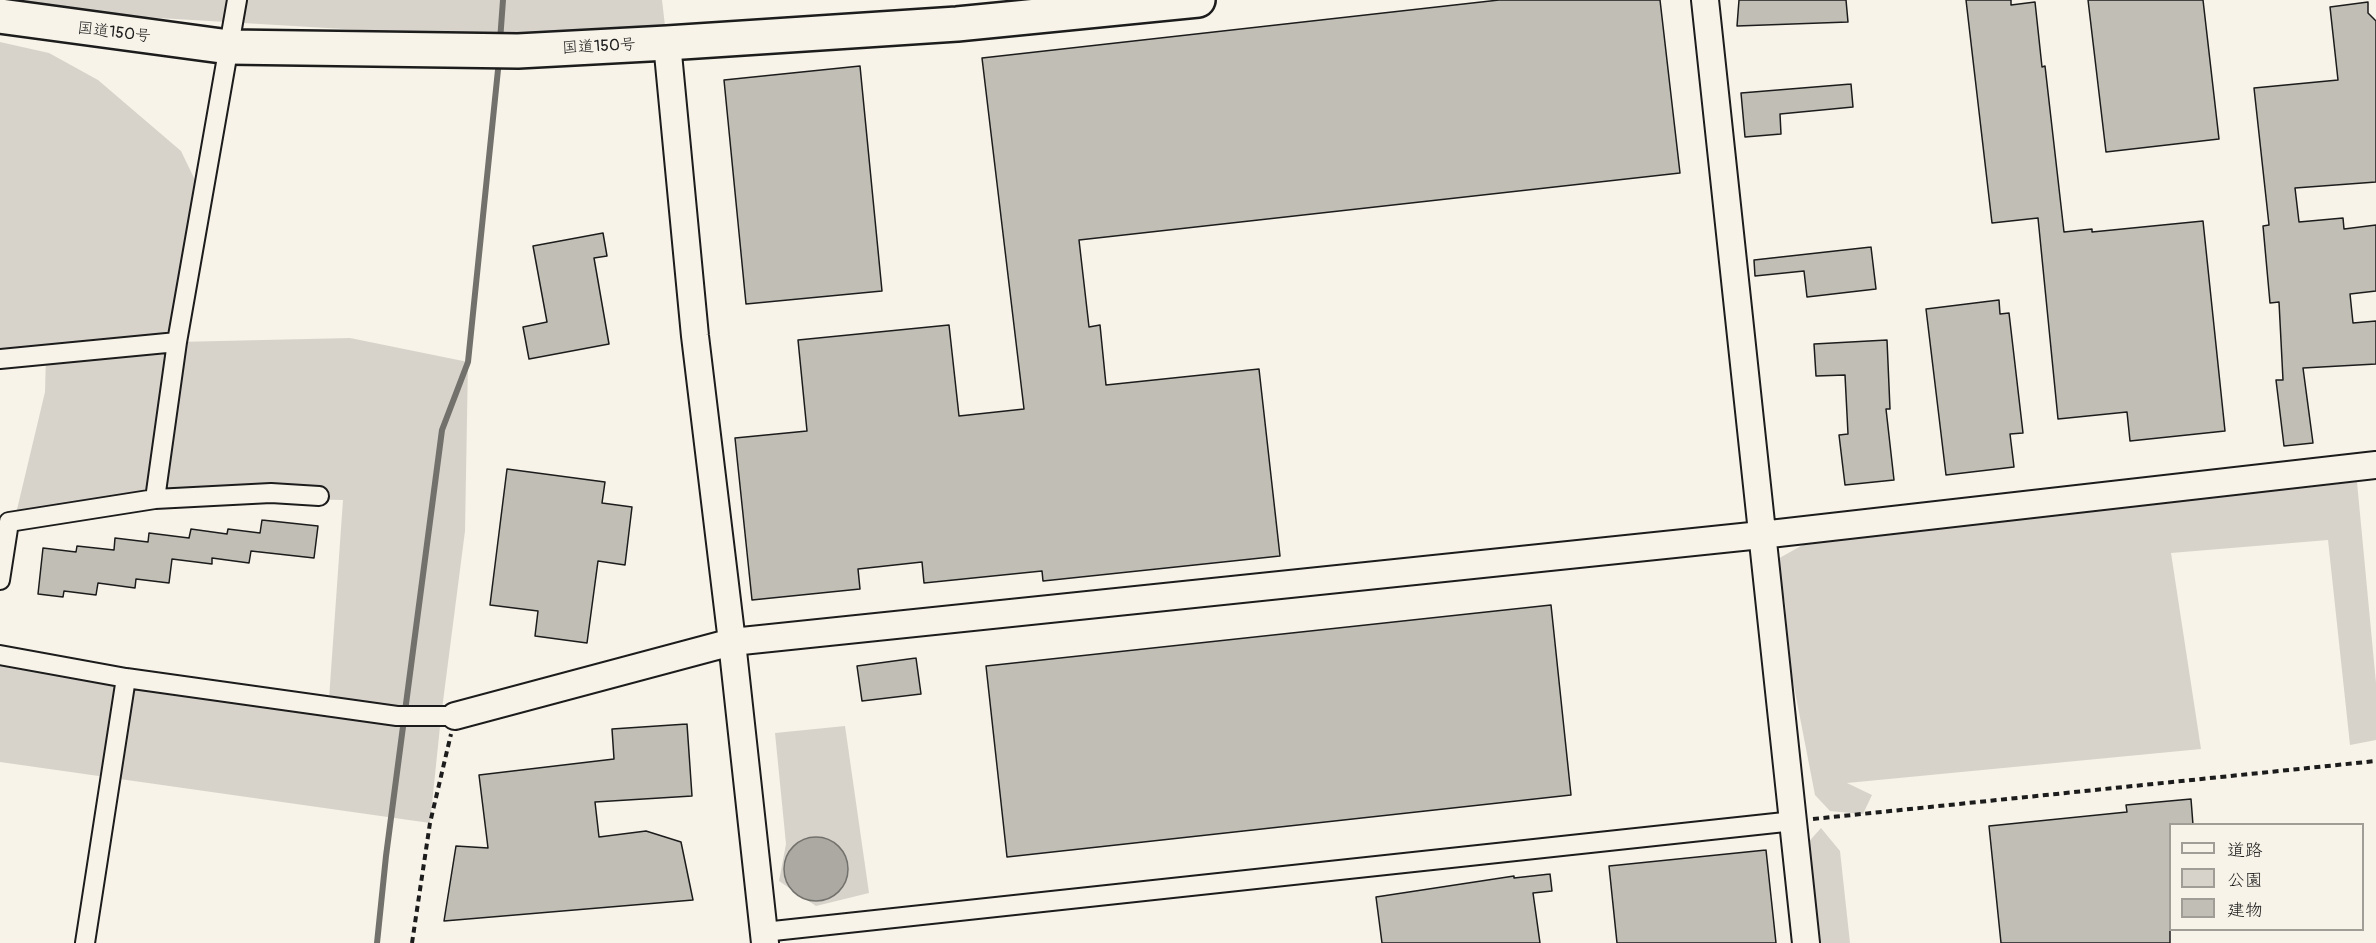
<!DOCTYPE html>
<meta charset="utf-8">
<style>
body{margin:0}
#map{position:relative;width:2376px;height:943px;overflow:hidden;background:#f7f3e8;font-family:Pangolin,"Klee One",sans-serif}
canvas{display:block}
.legend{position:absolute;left:2169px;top:823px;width:195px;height:108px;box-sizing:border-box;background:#f7f3e8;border:2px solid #9f9d96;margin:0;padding:8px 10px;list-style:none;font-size:18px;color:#1c1c1c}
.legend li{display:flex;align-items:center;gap:12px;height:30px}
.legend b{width:30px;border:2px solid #9f9d96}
</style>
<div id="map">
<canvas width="2376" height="943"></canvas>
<ul class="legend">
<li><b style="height:8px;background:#f7f3e8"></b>道路</li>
<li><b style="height:16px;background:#d7d3cb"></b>公園</li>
<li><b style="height:16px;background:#c0beb5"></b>建物</li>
</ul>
</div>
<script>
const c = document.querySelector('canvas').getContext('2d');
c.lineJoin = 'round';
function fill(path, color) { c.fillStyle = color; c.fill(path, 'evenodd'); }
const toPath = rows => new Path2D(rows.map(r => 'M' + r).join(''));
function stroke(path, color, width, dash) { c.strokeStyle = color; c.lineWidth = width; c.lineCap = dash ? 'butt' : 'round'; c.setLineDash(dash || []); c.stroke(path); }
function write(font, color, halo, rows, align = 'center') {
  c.font = font + ' Pangolin,"Klee One",sans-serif'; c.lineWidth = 4.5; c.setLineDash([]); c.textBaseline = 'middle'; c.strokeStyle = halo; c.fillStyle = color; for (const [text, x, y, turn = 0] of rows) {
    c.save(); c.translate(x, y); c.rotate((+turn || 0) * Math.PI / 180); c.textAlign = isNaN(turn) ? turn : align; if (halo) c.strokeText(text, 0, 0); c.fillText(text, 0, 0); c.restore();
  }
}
fill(toPath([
 [0,0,662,0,667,43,591,47,361,30,91,14],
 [0,42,49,53,98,80,181,151,195,180,195,213,177,342,350,338,468,362,465,531,441,717,430,823,0,762,0,653,329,699,343,500,179,497,14,522,45,392,46,355,0,355],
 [2357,482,2376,683,2376,740,2350,745,2328,540,2171,553,2201,749,1847,783,1872,795,1863,814,1830,811,1815,795,1790,666,1785,603,1776,560,1815,538],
 [845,726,869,893,816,906,779,881,786,844,775,733],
 [1821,828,1840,851,1850,943,1815,943,1804,847]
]), '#d7d3cb');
const water = toPath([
 '784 869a32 32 0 1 1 64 0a32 32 0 1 1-64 0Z'
]);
fill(water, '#aca9a2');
stroke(water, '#72716c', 1.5);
stroke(toPath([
 [500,41,503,0],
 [377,943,386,856,442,430,468,362,499,60]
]), '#72716c', 6);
const building = toPath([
 [1499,0,1660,0,1680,173,1079,240,1089,327,1100,325,1106,385,1259,369,1280,556,1043,581,1042,571,924,583,922,562,858,569,860,589,752,600,735,438,807,431,798,340,949,325,959,416,1024,409,982,58,1499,0],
 [1739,0,1846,0,1848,22,1737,26,1739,0],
 [1966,0,2011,0,2011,5,2035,2,2042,67,2045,66,2064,232,2092,229,2092,232,2203,221,2225,431,2130,441,2127,412,2058,419,2038,218,1992,223,1966,0],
 [2088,0,2203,0,2219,139,2106,152,2088,0],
 [2368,2,2368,13,2376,21,2376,182,2295,188,2299,222,2343,218,2344,229,2376,225,2376,291,2350,294,2353,323,2376,321,2376,364,2303,368,2313,443,2284,446,2276,380,2283,380,2279,302,2270,303,2263,226,2269,225,2254,88,2338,80,2330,7,2368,2],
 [860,66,882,291,746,304,724,80,860,66],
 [1851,84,1853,107,1780,114,1781,134,1745,137,1741,93,1851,84],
 [603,233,607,256,594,258,609,344,529,359,523,327,547,322,533,246,603,233],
 [1871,247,1876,289,1807,297,1804,271,1755,276,1754,260,1871,247],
 [1999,300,2000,314,2009,313,2023,433,2010,434,2014,467,1946,475,1926,309,1999,300],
 [1887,340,1890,409,1886,409,1894,480,1845,485,1839,435,1848,434,1845,375,1816,376,1814,344,1887,340],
 [507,469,605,482,602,503,632,507,625,565,598,561,587,643,535,636,538,611,490,605,507,469],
 [262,520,318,526,314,558,251,551,249,563,212,558,212,564,172,559,169,583,136,579,135,588,98,583,96,595,64,591,63,597,38,594,43,548,76,552,77,546,114,550,115,538,148,542,149,533,189,538,191,529,227,534,228,529,260,533,262,520],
 [1551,605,1571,795,1007,857,986,666,1551,605],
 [916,658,921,694,862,701,857,666,916,658],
 [687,724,692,796,595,802,599,837,646,831,681,842,693,900,444,921,456,846,488,848,479,775,614,759,612,729,687,724],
 [2191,799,2193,825,2170,825,2170,943,2001,943,1989,826,2127,812,2126,805,2191,799],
 [1766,850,1776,943,1617,943,1609,866,1766,850],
 [1550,874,1552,891,1533,893,1540,943,1382,943,1376,897,1514,876,1514,878,1550,874]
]);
fill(building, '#c0beb5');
stroke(building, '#1c1c1c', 1.5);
const street = toPath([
 [0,359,177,342],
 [155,499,177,342,237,0],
 [0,580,9,522,155,499,271,493,319,496],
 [0,655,126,678,397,716,455,716],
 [764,932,1794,821],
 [85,943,126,678]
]);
const secondary = toPath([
 [1705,0,1806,943],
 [667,43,695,336,732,642,765,943],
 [455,716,732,642,1761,535,2376,465]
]);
const highway = toPath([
 [0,16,229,47,518,51,667,43,957,24,1198,0]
]);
stroke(street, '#1c1c1c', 22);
stroke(secondary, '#1c1c1c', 30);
stroke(highway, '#1c1c1c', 38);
stroke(toPath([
 [1813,819,2376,761],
 [412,943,430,823,451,734]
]), '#1c1c1c', 4, [6, 4.5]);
stroke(street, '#f7f3e8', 18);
stroke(secondary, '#f7f3e8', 26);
stroke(highway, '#f7f3e8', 33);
write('16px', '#1c1c1c', '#f7f3e8', [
 ["国道150号",114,33,7],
 ["国道150号",599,47,-3]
]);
</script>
